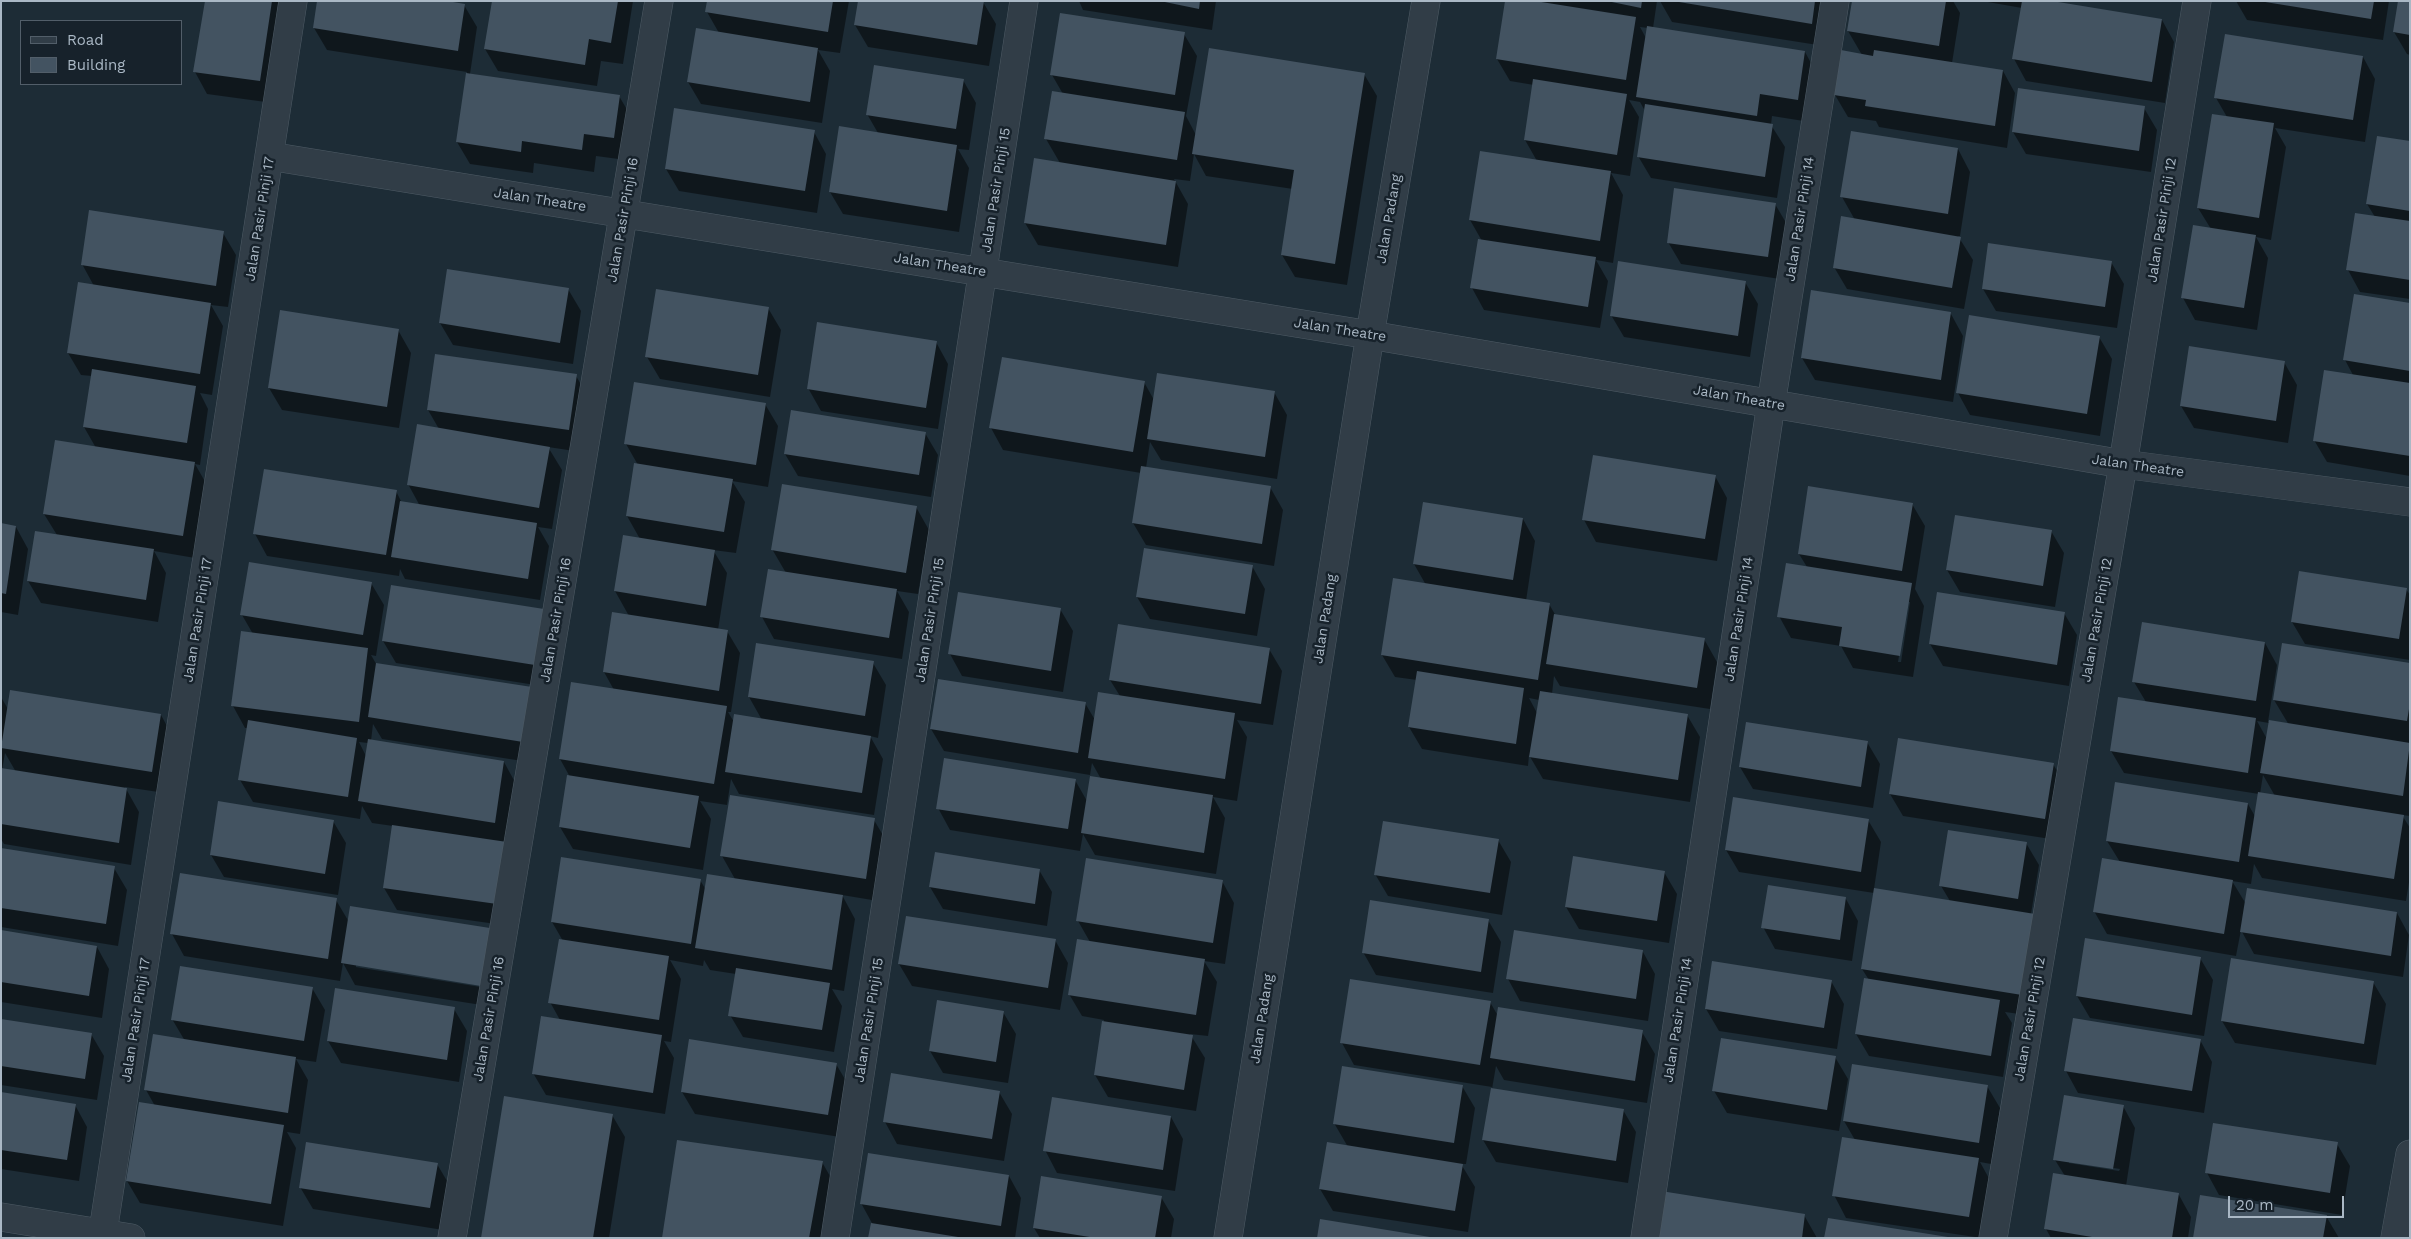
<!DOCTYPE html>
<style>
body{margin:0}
#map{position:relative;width:2411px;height:1239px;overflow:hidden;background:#1d2c36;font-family:"Work Sans",sans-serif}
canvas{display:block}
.frame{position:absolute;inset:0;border:2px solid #aab8c5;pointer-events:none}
.legend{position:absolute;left:20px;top:20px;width:162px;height:65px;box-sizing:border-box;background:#17222b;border:1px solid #525e69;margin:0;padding:6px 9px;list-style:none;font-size:15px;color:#aab8c5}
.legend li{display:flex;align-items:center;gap:10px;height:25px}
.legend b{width:25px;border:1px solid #525e69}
.scale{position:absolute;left:2228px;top:1196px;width:116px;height:22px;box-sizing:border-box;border:2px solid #aab8c5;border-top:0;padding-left:6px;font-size:15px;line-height:18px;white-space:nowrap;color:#aab8c5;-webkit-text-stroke:4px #17222b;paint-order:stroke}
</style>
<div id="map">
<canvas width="2411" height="1239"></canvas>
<div class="frame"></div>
<ul class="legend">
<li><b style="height:6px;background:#313d47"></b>Road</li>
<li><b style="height:14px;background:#435361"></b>Building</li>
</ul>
<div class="scale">20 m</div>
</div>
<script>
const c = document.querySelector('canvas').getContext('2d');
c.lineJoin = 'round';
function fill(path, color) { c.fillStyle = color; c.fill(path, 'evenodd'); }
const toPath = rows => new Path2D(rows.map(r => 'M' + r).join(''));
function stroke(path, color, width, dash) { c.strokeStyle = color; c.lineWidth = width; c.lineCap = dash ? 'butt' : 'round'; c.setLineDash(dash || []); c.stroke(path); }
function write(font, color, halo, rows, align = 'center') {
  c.font = font + ' "Work Sans",sans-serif'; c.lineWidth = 5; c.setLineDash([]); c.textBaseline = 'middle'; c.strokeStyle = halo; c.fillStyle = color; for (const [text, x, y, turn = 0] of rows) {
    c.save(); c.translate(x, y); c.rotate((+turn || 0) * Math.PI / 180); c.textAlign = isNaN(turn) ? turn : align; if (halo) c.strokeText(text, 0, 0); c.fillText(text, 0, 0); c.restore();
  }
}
fill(toPath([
 [206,1,287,1,273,103,207,94,195,72],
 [493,1,633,1,623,64,601,61,597,86,498,71,485,49],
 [708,1,849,1,840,53,818,50,830,71,822,123,701,104,688,82,719,33,707,12],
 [859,1,983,2,996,24,989,66,868,47,855,25],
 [1079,1,1216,1,1212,30,1083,10],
 [1507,1,1657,1,1653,28,1805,52,1817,74,1810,122,1772,116,1771,125,1785,147,1777,198,1651,178,1638,156,1645,111,1640,102,1629,100,1639,117,1630,176,1611,173,1623,195,1613,263,1596,260,1608,281,1600,328,1484,310,1472,288,1482,241,1470,220,1537,161,1525,140,1534,85,1510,81,1497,59],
 [1640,27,1648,28,1646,38],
 [1660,1,1831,1,1824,46,1672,22],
 [1853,1,1953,1,1960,13,1952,63,2003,71,2015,93,2007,148,1879,127,1876,121,1848,117,1835,95,1862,55,1848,31],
 [1982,1,2044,1,2162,20,2174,42,2165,103,2026,81,2014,59,2022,8],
 [2236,1,2389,1,2383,40,2247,20],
 [2410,1,2410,55,2407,54,2394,32],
 [464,5,477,27,470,74,619,96,632,118,626,160,596,156,594,172,534,163,533,173,470,164,457,142,467,72,327,50,314,28],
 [1184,34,1197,56,1186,116,1196,135,1364,74,1377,96,1347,285,1295,277,1282,255,1293,189,1206,176,1194,154,1190,181,1174,179,1188,204,1178,267,1038,245,1025,223,1060,163,1046,139,1063,94,1052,75],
 [2363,57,2375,79,2365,142,2275,128,2286,147,2271,240,2256,237,2268,258,2257,330,2195,320,2183,298,2211,229,2198,208,2227,117,2216,98],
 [963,80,976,103,969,150,958,149,969,168,959,232,843,214,830,192,878,133,867,114],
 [2144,108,2157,130,2151,172,2026,154,2013,132],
 [814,132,826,154,817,213,679,191,666,169],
 [2410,142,2410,299,2360,292,2348,270,2375,217,2367,204],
 [1958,149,1970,172,1960,236,1958,236,1973,260,1964,309,1847,289,1834,267,1855,220,1842,197],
 [1775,204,1788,226,1780,279,1681,264,1668,242],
 [223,233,236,255,228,307,211,305,223,326,212,395,200,393,208,409,200,465,195,464,207,485,195,558,154,551,166,573,158,622,41,603,28,581,57,535,44,514,96,448,84,427,92,376,81,375,68,353,94,286,82,264],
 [2111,262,2124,284,2117,328,1996,311,1983,289],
 [1745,282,1758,304,1750,357,1624,337,1611,315],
 [568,289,581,311,573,364,453,345,440,323],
 [2410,304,2410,476,2327,462,2314,440,2353,375,2345,360],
 [768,308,781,330,770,397,660,379,647,357],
 [1951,314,1963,336,1953,402,1815,380,1802,358],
 [398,330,411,353,399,428,282,410,269,388],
 [2099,337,2112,359,2100,436,1970,415,1958,393],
 [936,342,948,364,938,429,821,411,808,388],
 [2284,362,2297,385,2288,443,2194,428,2181,406],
 [576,376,589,398,581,452,548,447,562,470,552,529,538,527,549,546,540,600,405,579,400,569,399,576,267,556,255,534,396,491,402,503,420,506,408,484,439,429,428,410],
 [1144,382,1154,400,1274,392,1287,415,1277,479,1161,460,1150,442,1146,468,1270,487,1283,510,1274,566,1146,545,1133,523,1141,473,1003,450,991,428],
 [765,404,778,426,768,487,732,481,745,502,736,553,713,550,727,573,718,630,727,631,740,653,731,712,728,712,734,722,762,720,749,697,873,663,886,685,878,738,870,736,883,759,874,815,739,794,731,779,727,805,700,801,711,819,703,870,573,849,560,827,568,776,570,777,560,759,614,690,604,672,613,613,629,616,615,591,640,539,627,516,638,465,626,444],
 [925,433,938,455,931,497,798,476,785,454],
 [1715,476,1727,498,1717,561,1596,542,1584,520],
 [1912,504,1925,526,1915,589,1924,606,1913,677,1853,668,1841,646,1791,638,1779,616,1807,567,1799,554],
 [1908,602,1910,602,1901,662,1898,662],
 [916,507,929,530,918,594,897,591,909,612,902,659,774,639,762,617,786,573,772,549],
 [1523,519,1535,541,1526,601,1549,604,1556,616,1704,639,1717,662,1710,709,1560,686,1554,676,1552,694,1687,715,1700,737,1690,802,1543,779,1529,755,1528,766,1422,749,1409,727,1417,680,1395,677,1382,655,1426,585,1414,564],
 [1529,698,1539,700,1537,713],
 [1,524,16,527,28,549,18,615,1,612],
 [2051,531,2064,553,2055,607,1960,592,1947,570],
 [1252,566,1265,589,1257,636,1150,619,1137,597],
 [371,583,384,605,376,656,371,655,378,667,531,688,535,763,382,739,373,724,371,741,504,762,516,784,510,926,397,910,384,888,393,826,372,823,362,806,360,819,253,802,240,780,248,728,245,728,233,706,253,634,242,615],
 [359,742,368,743,366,756],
 [2406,589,2410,595,2410,660,2305,644,2292,622],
 [1938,593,2064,613,2077,635,2069,686,1943,666,1930,644],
 [1060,609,1073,631,1063,692,962,676,950,654],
 [543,610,548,687,396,663,383,641],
 [2265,643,2277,665,2268,722,2289,725,2274,700,2410,665,2410,816,2402,815,2410,828,2410,876,2406,901,2262,878,2254,864,2251,884,2232,881,2246,904,2397,913,2409,935,2403,977,2254,954,2241,930,2236,956,2107,934,2094,911,2120,862,2107,841,2248,804,2256,818,2259,794,2124,773,2111,751,2146,702,2134,682],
 [2257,721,2269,723,2267,739],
 [2263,775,2275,796,2260,794],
 [1269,649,1282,671,1273,725,1237,720,1247,737,1237,801,1213,797,1225,818,1216,874,1095,855,1083,834,1080,851,950,830,938,808,1075,780,1087,801,1101,779,1092,763,1090,775,944,751,931,729,939,680,1085,703,1095,720,1120,696,1110,680],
 [1,697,8,709,161,715,173,737,165,793,125,787,139,812,131,865,4,844,1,839],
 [5,753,16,772,2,770],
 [1867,742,1880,764,1873,808,1753,789,1740,767],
 [2053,764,2066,786,2057,840,1903,816,1890,794],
 [219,803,333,821,346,843,338,895,224,877,211,855],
 [874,820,887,842,878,901,842,895,855,919,844,991,832,989,842,1006,834,1052,743,1037,730,1015,736,974,710,970,704,960,703,966,670,960,681,979,671,1042,664,1041,674,1058,665,1114,546,1095,533,1073,560,1020,550,1002,563,941,552,922,700,880,706,890,735,879,722,856],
 [1868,820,1881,842,1874,889,1950,901,1941,886,2026,843,2039,865,2031,914,2034,1016,2005,1012,2012,1023,2003,1077,1869,1056,1856,1034,1869,980,1862,969,1874,893,1739,872,1726,850],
 [1498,840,1511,862,1502,915,1388,896,1375,874],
 [1,850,114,868,127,890,118,946,1,927],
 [1039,870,1052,892,1047,926,943,909,930,887],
 [1664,872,1677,894,1669,943,1579,929,1566,907],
 [1222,881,1234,903,1225,964,1204,961,1217,982,1208,1036,1190,1034,1205,1058,1196,1111,1108,1097,1095,1075,1104,1020,1082,1016,1069,994,1090,942,1078,921],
 [1846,899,1858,921,1852,961,1775,949,1763,927],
 [336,900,349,922,490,929,494,1007,355,985,343,963,340,981,184,956,172,934],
 [356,965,488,985,487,988,356,967],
 [907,917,1055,940,1068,963,1060,1010,912,986,899,964],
 [1488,920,1501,942,1493,993,1376,975,1363,952],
 [1,932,97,947,109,969,102,1018,1,1002],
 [1643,952,1655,974,1648,1021,1520,1001,1508,979],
 [2200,958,2213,980,2204,1036,2090,1018,2077,996],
 [1831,981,1844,1004,1837,1049,1719,1031,1706,1009],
 [2373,982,2386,1004,2376,1065,2235,1043,2222,1021],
 [312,988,325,1010,316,1062,296,1059,308,1080,300,1134,287,1132,296,1148,283,1226,140,1203,127,1181,155,1106,146,1090,185,1041,172,1019],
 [1490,1002,1498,1016,1642,1032,1655,1054,1647,1103,1504,1080,1496,1066,1492,1089,1623,1110,1636,1132,1628,1183,1496,1162,1483,1140,1492,1087,1354,1065,1342,1043],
 [454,1009,467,1031,459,1082,341,1063,328,1041],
 [1003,1012,1016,1034,1008,1083,943,1073,930,1051],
 [1,1020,91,1034,104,1056,97,1100,1,1085],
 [2200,1040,2212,1062,2204,1113,2078,1093,2066,1071],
 [1835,1057,1848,1079,1839,1131,1727,1113,1714,1091],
 [836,1064,849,1086,840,1137,695,1114,682,1092],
 [1462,1086,1475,1108,1466,1164,1461,1164,1475,1187,1468,1232,1333,1211,1320,1189,1348,1147,1334,1123],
 [1987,1086,2000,1108,1991,1164,1980,1162,1991,1182,1982,1238,1846,1218,1834,1195,1855,1140,1844,1121],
 [999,1092,1012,1114,1004,1161,897,1144,885,1122],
 [1,1094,75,1105,87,1127,79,1181,1,1169],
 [2123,1106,2135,1128,2126,1186,2179,1195,2191,1217,2188,1238,2051,1238,2046,1229,2065,1176,2055,1160],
 [2069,1161,2120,1169,2119,1171,2069,1163],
 [612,1115,625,1137,609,1238,482,1238],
 [1171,1117,1183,1139,1175,1191,1057,1173,1045,1150],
 [2337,1144,2350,1166,2342,1215,2219,1195,2207,1173],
 [822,1162,835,1185,825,1238,663,1238],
 [437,1164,450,1186,443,1230,313,1209,300,1187],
 [1009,1176,1021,1198,1015,1238,869,1238,873,1225,861,1203],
 [1161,1197,1174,1219,1171,1238,1040,1238,1034,1228],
 [1804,1215,1817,1238,1655,1238],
 [2326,1216,2339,1238,2194,1238]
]), '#0007');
fill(toPath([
 [205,1,272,1,260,81,193,72],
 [317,1,447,1,465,4,458,51,313,28],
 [492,1,618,1,611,43,589,39,585,65,484,49],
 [707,1,833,1,828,32,705,12],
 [858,1,984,1,977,45,854,25],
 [1160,1,1200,1,1199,9],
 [1505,1,1535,1,1636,17,1626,80,1496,59],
 [1607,1,1642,1,1641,8],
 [1673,1,1815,1,1812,24],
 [1852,1,1946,1,1939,46,1847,31],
 [2022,1,2052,1,2162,19,2152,82,2012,59],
 [2259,1,2374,1,2371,19],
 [2398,1,2410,1,2410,35,2393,32],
 [1060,13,1185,32,1175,95,1050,75],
 [1647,26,1805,51,1798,100,1760,94,1757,116,1636,97],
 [696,28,818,48,810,102,687,82],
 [2225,34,2363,56,2353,120,2214,98],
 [1209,48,1365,73,1335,264,1281,255,1294,170,1192,154],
 [1841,50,1873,56,1874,50,2003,70,1995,126,1865,106,1866,100,1834,95],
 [874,65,964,79,956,129,866,115],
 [466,73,620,95,614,138,584,134,582,150,522,141,521,152,456,142],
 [1533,79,1627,94,1617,155,1524,140],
 [2018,88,2145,106,2139,151,2012,132],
 [1052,91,1185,112,1177,160,1044,139],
 [1645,104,1773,124,1765,177,1637,157],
 [674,108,815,130,805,191,665,169],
 [2212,114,2274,123,2259,218,2197,208],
 [839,126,957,145,947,211,829,192],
 [1851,131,1958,148,1948,214,1840,197],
 [2377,136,2410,141,2410,211,2366,204],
 [1480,151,1611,171,1600,241,1469,220],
 [1034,158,1176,181,1166,245,1024,223],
 [1674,188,1776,203,1768,257,1667,243],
 [89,210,224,231,216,286,81,265],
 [2355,213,2410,221,2410,280,2346,270],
 [1841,216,1961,237,1952,288,1833,268],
 [2193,225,2256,235,2244,308,2181,298],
 [1478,239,1596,257,1588,307,1470,288],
 [1988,243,2112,261,2105,307,1982,289],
 [1618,261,1746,281,1738,336,1610,316],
 [447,269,569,288,560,343,439,323],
 [78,282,211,303,200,374,67,353],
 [656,289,769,307,758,375,645,357],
 [1811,290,1951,312,1941,380,1801,358],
 [2354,294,2410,303,2410,371,2343,360],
 [280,310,399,329,387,407,268,388],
 [1969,315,2100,336,2087,414,1956,393],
 [817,322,937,341,926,408,807,389],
 [2189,346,2285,361,2276,421,2180,406],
 [435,354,577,374,569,430,427,410],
 [1002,357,1145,381,1133,452,989,428],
 [92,369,196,386,187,443,83,427],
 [2324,370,2410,383,2410,456,2313,441],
 [1157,373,1275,391,1265,457,1147,439],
 [634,382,766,403,756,465,624,444],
 [791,410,926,432,919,475,784,454],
 [417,424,550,447,539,508,407,485],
 [55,440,195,462,183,536,43,514],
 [1593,455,1716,475,1705,539,1582,520],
 [634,463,733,479,724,532,626,516],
 [1141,466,1271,486,1262,544,1132,523],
 [264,469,397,490,386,555,253,534],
 [782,484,917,506,906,573,771,550],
 [1808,486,1913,503,1902,571,1798,554],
 [400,501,537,523,528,579,391,557],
 [1423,502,1523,518,1513,580,1413,564],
 [1955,515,2052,530,2043,586,1946,570],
 [1,523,16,526,6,594,1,593],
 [35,531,154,549,146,600,27,581],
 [623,535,715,550,706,606,614,591],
 [1144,548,1253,565,1245,614,1136,597],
 [249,562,372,582,363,635,240,615],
 [1786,563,1912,583,1900,656,1839,646,1842,627,1777,617],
 [768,569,897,589,889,638,760,617],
 [2299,571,2407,588,2399,639,2291,622],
 [1393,578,1550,603,1538,680,1381,655],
 [391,585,544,609,535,665,382,641],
 [958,592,1061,608,1051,671,948,654],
 [1937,592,2065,612,2057,665,1929,644],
 [612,612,728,630,719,691,603,672],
 [1554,614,1705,638,1697,688,1546,664],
 [2142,622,2265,642,2256,701,2132,682],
 [1118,624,1270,648,1261,704,1109,680],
 [241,631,368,648,359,722,231,706],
 [756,643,874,661,865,716,748,697],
 [2282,643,2410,663,2410,703,2407,721,2273,700],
 [376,663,532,687,523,742,368,717],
 [1417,671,1524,688,1516,744,1408,727],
 [938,679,1086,702,1078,753,930,729],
 [571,682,727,706,714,784,559,759],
 [10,690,161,714,152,772,1,748],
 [1540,691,1688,714,1678,780,1529,757],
 [1098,692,1235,713,1225,779,1088,758],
 [2118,697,2256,718,2248,773,2110,751],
 [734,714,871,736,862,793,725,772],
 [248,720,357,738,348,797,238,780],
 [2269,720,2410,743,2403,796,2260,773],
 [1746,722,1868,741,1861,787,1739,767],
 [1898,738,2054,763,2045,819,1889,794],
 [368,739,504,761,495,823,358,801],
 [944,758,1076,779,1068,829,936,809],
 [1,768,127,788,119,843,1,824],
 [567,775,699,796,690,848,559,827],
 [1090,776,1213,795,1204,853,1081,833],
 [2115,782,2248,803,2239,862,2106,841],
 [2258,792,2404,815,2394,879,2248,856],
 [730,795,875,818,866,879,720,856],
 [1733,797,1869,819,1861,872,1725,850],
 [218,801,334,820,325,874,210,855],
 [1383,821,1499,839,1490,893,1374,875],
 [392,825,507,842,497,904,383,888],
 [1948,830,2027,842,2018,899,1939,886],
 [1,848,115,866,106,924,1,908],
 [935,852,1040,869,1035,904,929,887],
 [1573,856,1665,871,1657,921,1565,907],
 [561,857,701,879,691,944,551,922],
 [1086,858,1223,880,1213,943,1076,921],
 [2102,858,2233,880,2224,934,2093,912],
 [180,873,337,898,328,959,170,934],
 [707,874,843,895,832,970,695,948],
 [1768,885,1846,897,1840,940,1761,928],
 [1874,888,2035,914,2022,995,1861,969],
 [2247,888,2397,912,2391,956,2240,932],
 [1370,900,1489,919,1481,972,1362,953],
 [350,906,490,928,481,986,341,963],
 [906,916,1056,939,1048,988,898,964],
 [1,930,97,946,89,996,1,982],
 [1514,930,1643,950,1636,999,1506,979],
 [2085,938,2201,957,2192,1015,2076,996],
 [559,939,669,956,659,1020,548,1003],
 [1077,939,1205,959,1196,1015,1068,995],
 [2231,958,2374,981,2364,1044,2221,1021],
 [1712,961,1832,980,1824,1028,1705,1009],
 [180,966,313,987,304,1041,171,1020],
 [736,968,830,983,822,1030,728,1016],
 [1864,978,2000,1000,1991,1056,1855,1034],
 [1350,979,1491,1001,1480,1065,1340,1043],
 [335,988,455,1007,447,1060,327,1041],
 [937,1000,1004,1011,996,1062,929,1051],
 [1498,1007,1643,1030,1635,1081,1490,1058],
 [541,1016,662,1035,653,1093,532,1074],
 [2073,1018,2201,1039,2192,1091,2064,1071],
 [1,1019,92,1033,85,1079,1,1066],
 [1102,1021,1193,1035,1184,1090,1094,1075],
 [153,1034,296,1057,288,1113,144,1090],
 [1721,1038,1836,1056,1827,1110,1712,1091],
 [689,1039,837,1063,828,1115,681,1092],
 [1852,1064,1988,1085,1979,1143,1843,1121],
 [1342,1066,1463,1085,1454,1143,1333,1124],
 [891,1073,1000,1091,992,1139,883,1122],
 [1491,1088,1624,1109,1616,1161,1482,1140],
 [1,1092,76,1104,67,1160,1,1150],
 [2064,1095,2124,1105,2113,1169,2053,1160],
 [504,1096,613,1114,593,1238,481,1238],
 [1052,1097,1171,1116,1163,1170,1043,1151],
 [139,1102,284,1125,271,1204,126,1181],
 [2213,1123,2338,1142,2330,1193,2205,1173],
 [1842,1137,1979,1158,1969,1217,1832,1196],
 [677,1140,823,1161,809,1238,662,1238],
 [306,1142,438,1163,430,1208,299,1188],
 [1327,1142,1463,1164,1455,1211,1319,1189],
 [868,1153,1009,1175,1001,1226,860,1204],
 [2053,1173,2179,1193,2172,1238,2098,1238,2044,1229],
 [1041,1176,1162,1196,1155,1238,1096,1238,1033,1228],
 [1661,1191,1805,1214,1802,1238,1654,1238],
 [2200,1195,2327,1215,2323,1238,2193,1238],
 [1828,1218,1948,1237,1947,1238,1824,1238],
 [1320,1219,1430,1237,1430,1238,1317,1238],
 [871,1223,958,1237,958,1238,868,1238]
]), '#435361');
const minor = toPath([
 [269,156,1370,335,2123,464,2410,502],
 [1,1217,131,1238],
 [102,1238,293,1],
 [452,1238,659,1],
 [835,1238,1024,1],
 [1228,1238,1370,335,1426,1],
 [1645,1238,1771,404,1835,1],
 [1993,1238,2123,464,2197,1],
 [2395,1238,2410,1154]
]);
stroke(minor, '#4e5b65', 29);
stroke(minor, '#313d47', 28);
write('14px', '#aab8c5', '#17222b', [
 ["Jalan Pasir Pinji 15",996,190,-81],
 ["Jalan Theatre",540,200,9],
 ["Jalan Pasir Pinji 17",260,219,-81],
 ["Jalan Padang",1389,219,-80],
 ["Jalan Pasir Pinji 14",1800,219,-81],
 ["Jalan Pasir Pinji 16",623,220,-80],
 ["Jalan Pasir Pinji 12",2162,220,-81],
 ["Jalan Theatre",940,265,9],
 ["Jalan Theatre",1340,330,9],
 ["Jalan Theatre",1739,398,10],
 ["Jalan Theatre",2138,466,8],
 ["Jalan Padang",1325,619,-81],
 ["Jalan Pasir Pinji 14",1739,619,-81],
 ["Jalan Pasir Pinji 17",198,620,-81],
 ["Jalan Pasir Pinji 16",556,620,-80],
 ["Jalan Pasir Pinji 15",930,620,-81],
 ["Jalan Pasir Pinji 12",2097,620,-80],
 ["Jalan Pasir Pinji 16",489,1019,-80],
 ["Jalan Padang",1262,1019,-81],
 ["Jalan Pasir Pinji 12",2030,1019,-80],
 ["Jalan Pasir Pinji 17",136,1020,-81],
 ["Jalan Pasir Pinji 15",869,1020,-81],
 ["Jalan Pasir Pinji 14",1678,1020,-81]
]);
</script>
